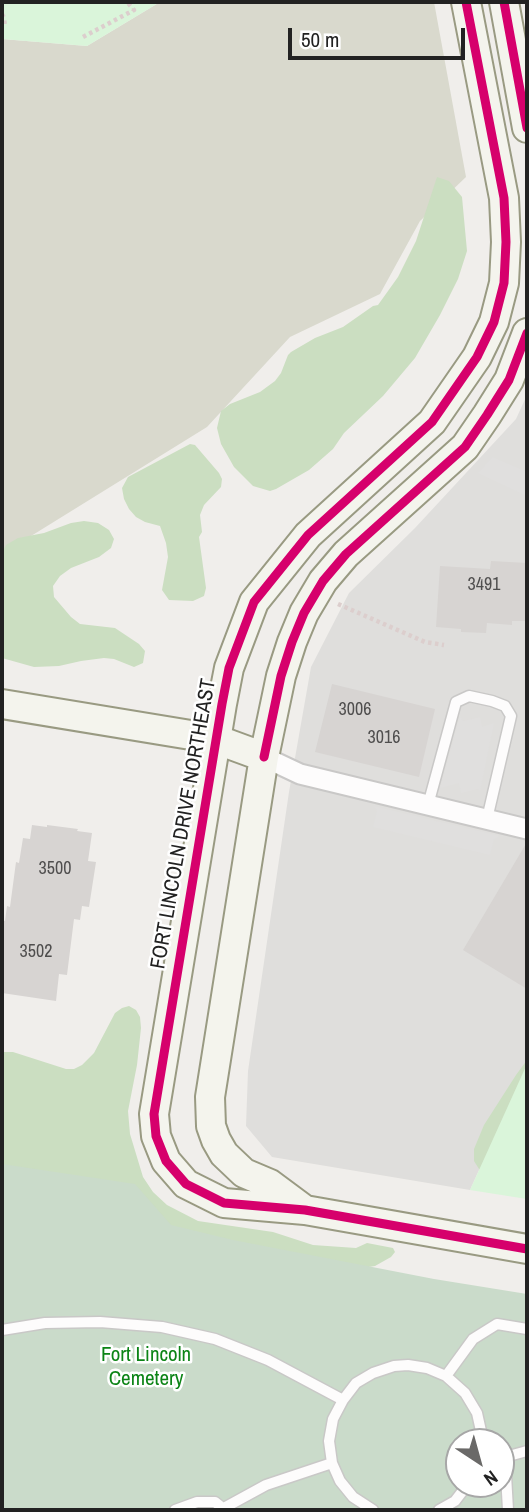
<!DOCTYPE html>
<style>
body{margin:0}
#map{position:relative;width:529px;height:1512px;overflow:hidden;background:#f0eeeb;font-family:"Archivo Narrow",sans-serif}
canvas{display:block}
.frame{position:absolute;inset:0;border:4px solid #222;pointer-events:none}
.north{position:absolute;left:445px;top:1428px;width:70px;height:70px;box-sizing:border-box;background:#fff;border:2px solid #a7a7a7;border-radius:50%;rotate:144deg;font-size:19px;font-weight:700;line-height:28px;text-align:center;color:#222}
.north::after{content:'';display:block;margin:auto;width:24px;height:32px;background:#6a6968;clip-path:polygon(50% 0,100% 100%,50% 72%,0 100%)}
.scale{position:absolute;left:288px;top:28px;width:177px;height:32px;box-sizing:border-box;border:4px solid #222;border-top:0;padding-left:9px;font-size:21px;line-height:24px;white-space:nowrap;color:#222;-webkit-text-stroke:5px #fff;paint-order:stroke}
</style>
<div id="map">
<canvas width="529" height="1512"></canvas>
<div class="frame"></div>
<div class="north">N</div>
<div class="scale">50 m</div>
</div>
<script>
const c = document.querySelector('canvas').getContext('2d');
c.lineJoin = 'round';
function fill(path, color) { c.fillStyle = color; c.fill(path, 'evenodd'); }
const toPath = rows => new Path2D(rows.map(r => 'M' + r).join(''));
function stroke(path, color, width, dash) { c.strokeStyle = color; c.lineWidth = width; c.lineCap = dash ? 'butt' : 'round'; c.setLineDash(dash || []); c.stroke(path); }
function write(font, color, halo, rows, align = 'center') {
  c.font = font + ' "Archivo Narrow",sans-serif'; c.lineWidth = 5; c.setLineDash([]); c.textBaseline = 'middle'; c.strokeStyle = halo; c.fillStyle = color; for (const [text, x, y, turn = 0] of rows) {
    c.save(); c.translate(x, y); c.rotate((+turn || 0) * Math.PI / 180); c.textAlign = isNaN(turn) ? turn : align; if (halo) c.strokeText(text, 0, 0); c.fillText(text, 0, 0); c.restore();
  }
}
fill(toPath([
 [527,395,527,1064,470,1190,272,1157,246,1126,248,1071,289,792,311,667,349,593,415,528,516,419]
]), '#dfdedc');
fill(toPath([
 [160,2,434,2,466,177,420,221,380,294,290,337,207,427,2,554,2,39,87,46]
]), '#d9d9cd');
fill(toPath([
 [437,177,449,181,462,197,467,251,458,279,440,315,415,358,383,396,344,433,333,449,309,470,276,489,270,491,253,486,234,467,221,444,217,428,221,411,230,404,260,392,275,381,281,373,288,355,291,352,315,338,343,327,373,306,378,305,398,277,416,241],
 [190,444,195,445,219,473,222,479,221,487,204,505,200,515,202,532,199,537,206,588,204,596,193,601,169,600,162,590,168,557,166,543,160,526,145,522,136,517,129,509,124,499,122,488,128,477],
 [84,521,98,523,109,530,114,539,111,548,99,557,71,568,60,576,53,586,54,597,71,617,80,624,115,628,139,644,145,651,143,663,134,667,114,659,104,658,81,661,59,666,34,667,2,658,2,553,6,545,18,538,44,533,71,523],
 [129,1006,136,1010,140,1017,141,1028,137,1065,128,1111,130,1134,143,1177,153,1192,167,1205,198,1221,273,1232,313,1245,356,1248,367,1243,393,1248,395,1252,391,1257,375,1266,350,1270,2,1213,2,1052,13,1052,66,1069,74,1069,82,1065,94,1053,115,1013,122,1008],
 [527,1060,527,1175,486,1175,479,1169,474,1161,474,1149,484,1125,516,1075]
]), '#cbdec1');
fill(toPath([
 [2,1164,135,1184,171,1225,233,1240,434,1279,527,1294,527,1510,2,1510],
 [459,1442,501,1442,501,1484,459,1484]
]), '#cadbca');
fill(toPath([
 [2,2,160,2,87,46,2,39],
 [527,1064,527,1199,470,1190]
]), '#daf5da');
fill(toPath([
 [492,457,527,472,527,496,478,473],
 [460,716,463,721,480,717,482,727,494,723,480,791,477,789,461,793,459,783,440,788],
 [373,806,500,836,494,839,490,855,373,827,377,811]
]), '#e0dfde');
fill(toPath([
 [491,561,527,563,527,621,512,621,512,625,487,623,486,633,461,632,461,629,436,627,440,566,490,569],
 [332,684,435,709,419,777,315,752],
 [32,825,47,827,47,825,78,829,77,831,92,833,88,861,96,862,89,907,82,906,80,920,74,919,67,975,59,974,56,1001,2,993,2,920,5,921,7,906,10,907,16,862,19,863,23,838,30,839],
 [527,842,527,989,463,950]
]), '#d7d4d2');
const lane = toPath([
 [428,805,456,702,469,696,492,701,505,706,511,716,487,819],
 [2,1330,45,1323,100,1322,162,1327,215,1339,268,1360,343,1400],
 [446,1376,473,1339,497,1324,527,1329],
 [501,1456,505,1457,508,1510],
 [505,1457,527,1451],
 [224,1508,266,1485,332,1463],
 [175,1510,197,1502,215,1502,225,1510],
 [373,1510,353,1497,340,1481,332,1463,329,1441,333,1419,343,1400,356,1383,373,1373,394,1366,408,1365,427,1368,446,1376,465,1393,477,1413,481,1431,482,1442],
 [439,1510,455,1501,468,1484]
]);
const street = toPath([
 [264,757,300,774,527,829]
]);
const secondary = toPath([
 [466,2,504,198,506,242,504,283,494,322,477,357,432,422,308,535,254,602,229,668,222,704,154,1114,156,1136,166,1161,186,1184,224,1203,305,1210,527,1249],
 [504,2,527,128],
 [2,704,215,739,264,757],
 [305,1210,270,1184,244,1173,224,1154,216,1140,211,1126,210,1097,264,757,281,676,292,642,304,613,323,581,346,554,465,447,487,415,509,380,527,333]
]);
stroke(lane, '#c9c8c7', 13);
stroke(street, '#c9c8c7', 23);
stroke(secondary, '#999a82', 32);
stroke(toPath([
 [2,14,4,18,5,26,2,25],
 [83,37,134,10,127,2],
 [338,604,425,642,444,645]
]), '#dccecd', 4.5, [3.5, 3.5]);
stroke(lane, '#fdfcfc', 10);
stroke(street, '#fdfcfc', 19);
stroke(secondary, '#f4f4ed', 28);
stroke(toPath([
 [466,2,504,198,506,242,504,283,494,322,477,357,432,422,308,535,254,602,229,668,222,704,154,1114,156,1136,166,1161,186,1184,224,1203,305,1210,527,1249],
 [504,2,527,128],
 [264,757,281,676,292,642,304,613,323,581,346,554,465,447,487,415,509,380,527,333]
]), '#d6006c', 9);
write('18px', '#4f4e4e', null, [
 ["3491",484,585],
 ["3006",355,710],
 ["3016",384,738],
 ["3500",55,869],
 ["3502",36,952]
]);
write('21px', '#222', '#fff', [
 ["FORT LINCOLN DRIVE NORTHEAST",184,824,-80]
]);
write('21px', '#0c8416', '#fff', [
 ["Fort Lincoln",146,1355],
 ["Cemetery",146,1379]
]);
</script>
